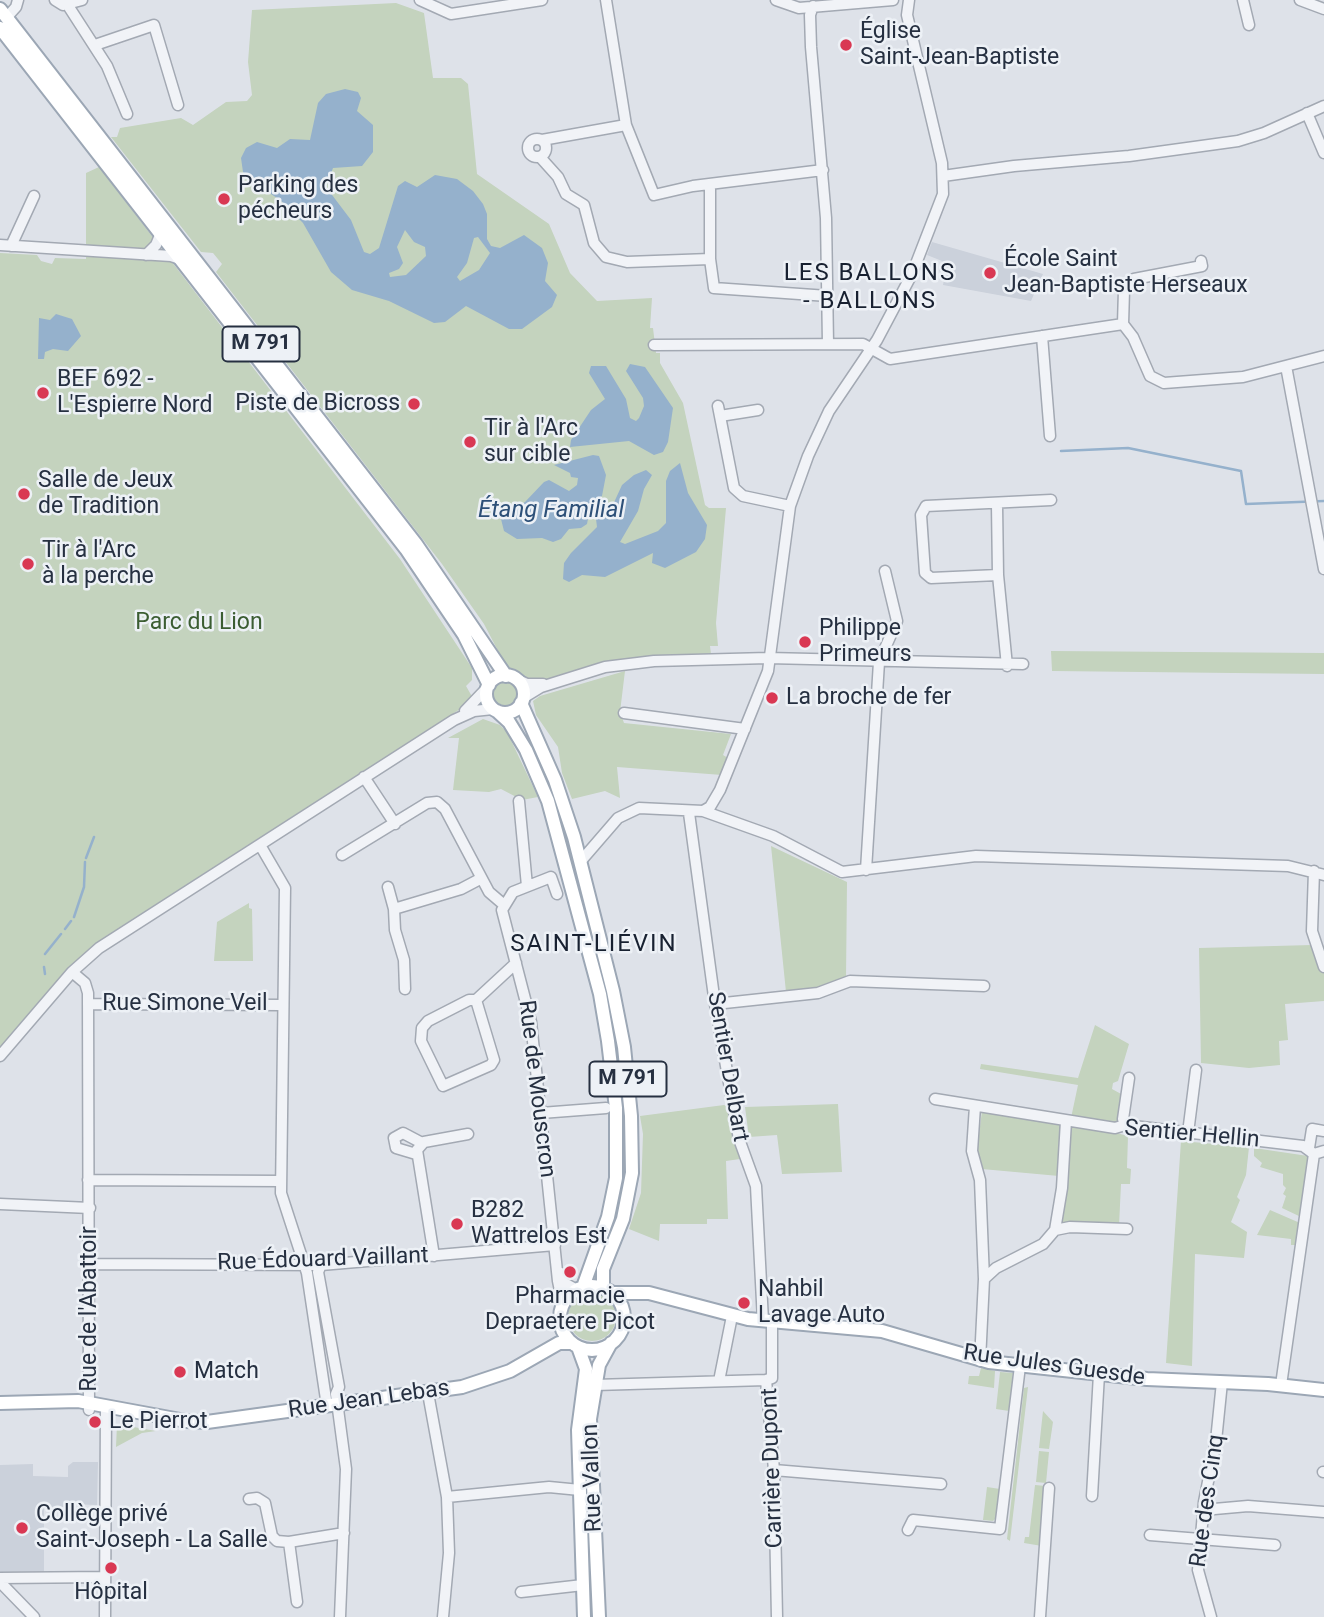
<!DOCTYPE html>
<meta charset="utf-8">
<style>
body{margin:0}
canvas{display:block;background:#dee2e9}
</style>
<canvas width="1324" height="1617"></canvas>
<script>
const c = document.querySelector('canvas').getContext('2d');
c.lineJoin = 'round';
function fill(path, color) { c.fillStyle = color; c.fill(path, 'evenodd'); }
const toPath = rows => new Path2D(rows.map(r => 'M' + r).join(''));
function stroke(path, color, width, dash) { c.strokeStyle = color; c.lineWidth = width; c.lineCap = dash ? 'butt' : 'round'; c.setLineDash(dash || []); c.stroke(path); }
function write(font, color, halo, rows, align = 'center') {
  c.font = font + ' Roboto,sans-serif'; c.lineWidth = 5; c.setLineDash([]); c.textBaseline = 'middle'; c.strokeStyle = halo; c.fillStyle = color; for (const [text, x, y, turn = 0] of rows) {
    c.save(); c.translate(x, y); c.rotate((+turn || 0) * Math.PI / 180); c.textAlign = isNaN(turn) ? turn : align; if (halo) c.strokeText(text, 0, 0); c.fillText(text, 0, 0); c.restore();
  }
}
fill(toPath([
 [932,242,1043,274,1031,301,943,285,945,274,939,271,942,261,927,255],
 [73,1462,98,1462,97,1505,68,1504,67,1507,44,1508,44,1573,0,1572,0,1465,33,1464,33,1476,68,1477,68,1466]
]), '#cbd1db');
fill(toPath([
 [396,3,424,13,433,78,461,78,468,84,477,174,549,224,570,273,597,301,652,298,650,328,653,328,656,353,660,353,660,363,683,403,705,505,709,508,726,508,716,623,718,646,710,646,711,654,610,661,536,682,524,679,507,668,484,624,442,564,216,272,222,264,213,253,201,252,111,137,117,137,120,128,181,118,193,125,226,102,247,101,252,95,248,62,252,10],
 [99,167,400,559,472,668,472,680,466,686,474,700,96,946,0,1050,0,253,37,255,41,261,52,264,55,258,86,259,86,173],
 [1051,651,1324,653,1324,674,1052,671],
 [625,671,620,712,624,723,731,734,723,755,728,758,722,775,617,767,620,798,605,791,572,799,562,773,558,747,536,715,533,701,540,696],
 '491 694a14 14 0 1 1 28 0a14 14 0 1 1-28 0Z',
 [483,719,500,725,507,732,538,797,522,800,501,789,489,792,453,790,459,738,448,738],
 [771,846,847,882,846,979,829,988,786,992],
 [249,903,249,908,252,909,253,961,214,961,217,922],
 [1312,945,1324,971,1324,1001,1285,1004,1288,1040,1279,1041,1280,1065,1249,1068,1201,1063,1199,948],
 [1095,1025,1129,1044,1118,1081,1113,1083,1112,1089,1123,1095,1116,1133,1128,1136,1127,1168,1131,1169,1130,1184,1121,1184,1119,1226,1061,1223,1071,1118,1078,1085,980,1069,981,1064,1078,1078],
 [838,1104,842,1172,782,1174,777,1135,749,1137,745,1107],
 [724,1105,732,1108,740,1159,726,1161,728,1219,707,1219,707,1224,660,1224,659,1241,629,1229,641,1193,643,1134,640,1116],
 [982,1111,1060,1124,1059,1176,982,1169,977,1150],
 [1181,1141,1249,1147,1246,1175,1237,1197,1240,1200,1231,1222,1247,1232,1244,1258,1195,1254,1192,1366,1166,1363],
 [1254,1148,1308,1156,1301,1217,1282,1208,1286,1196,1283,1194,1286,1188,1283,1185,1283,1174,1260,1167,1262,1163,1254,1156],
 [1270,1210,1300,1223,1296,1245,1291,1245,1291,1239,1257,1235],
 '568 1317a24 24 0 1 1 48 0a24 24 0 1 1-48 0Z',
 [981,1368,995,1371,994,1388,968,1384,969,1376,979,1376],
 [1000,1372,1013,1373,1009,1411,996,1409],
 [1028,1387,1010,1541,1007,1539,1024,1388],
 [1043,1411,1053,1422,1049,1449,1039,1448],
 [117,1424,156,1431,142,1433,116,1447],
 [1039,1451,1049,1452,1046,1483,1036,1482],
 [1035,1485,1046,1486,1040,1539,1042,1546,1024,1543,1025,1537,1029,1537],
 [987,1487,1000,1489,996,1518,993,1521,983,1520]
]), '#c4d3be');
fill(toPath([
 [345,89,358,92,361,98,357,111,373,125,373,152,362,166,333,168,326,187,351,220,364,252,370,254,379,248,398,186,405,181,417,187,435,175,457,179,473,191,483,204,487,214,487,239,491,246,500,248,524,235,542,248,548,263,545,281,557,295,552,307,522,329,509,329,466,306,445,322,434,323,389,301,352,290,331,272,303,223,280,200,250,180,243,172,241,158,246,148,257,142,277,148,290,139,310,140,318,103,326,94],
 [405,230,414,242,425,247,426,256,406,275,390,277,389,273,399,269,403,263,397,247],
 [478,237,490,253,479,270,460,281,457,277,467,263,474,238],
 [56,314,72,319,81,336,68,351,53,349,45,352,44,359,38,359,39,318,50,320],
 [630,364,645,367,673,408,668,442,663,452,654,455,629,441,570,447,571,440,591,410,605,399,589,373,591,366,606,366,626,399,630,418,636,421,639,418,644,406,643,398,626,371],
 [593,455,599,456,606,475,602,496,591,503,587,524,581,528,569,529,561,539,553,542,542,538,517,539,504,531,501,519,504,514,525,502,544,482,549,480,569,491,577,485,578,478,571,477,570,473,554,465],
 [680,463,688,493,707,525,705,539,696,552,665,568,652,563,653,553,605,577,582,575,569,582,563,579,564,563,571,553,597,527,596,519,611,509,622,485,634,475,646,470,652,475,644,489,638,511,620,542,625,544,658,531,666,523,666,481,670,471]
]), '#95b1cc');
stroke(toPath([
 [1061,451,1128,448,1241,471,1246,504,1324,501],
 [86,858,94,837],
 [74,917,84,887,85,862],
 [65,929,71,921],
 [45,954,61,934],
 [44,967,45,974]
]), '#95b1cc', 2.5);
const minor = toPath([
 [55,0,63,5,82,0],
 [420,0,451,14,542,0],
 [606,0,626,125,654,195,693,186,823,170],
 [776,0,799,8,893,0],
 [1243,0,1249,25],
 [1300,0,1324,9],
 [67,4,107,66,127,114],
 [813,6,810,15,811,47,826,218,828,344],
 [7,17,16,7,18,0],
 [95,45,154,25,178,105],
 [1307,113,1324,153],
 '528 148a9 9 0 1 1 18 0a9 9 0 1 1-18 0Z',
 [542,140,626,125],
 [540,157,558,177,566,194,584,205,594,243,606,257,627,262,710,259],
 [943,176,1014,166,1129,156,1238,141,1264,133,1324,106],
 [710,184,710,259,714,288,828,296],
 [0,245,171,256,180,259],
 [11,246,34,196],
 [146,255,156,245,161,233],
 [1123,324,1124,290,1134,279,1202,266,1201,261],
 [1042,336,1050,436],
 [654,345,863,344,890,359,1123,324,1133,337,1150,376,1164,383,1243,377,1324,356],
 [1286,366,1324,569],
 [718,406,734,488,743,496,790,506],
 [720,416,758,410],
 [997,505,998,575,1007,666],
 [998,575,931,578,925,573,921,515,926,506,1051,500],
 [516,679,527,684,543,684],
 [523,698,541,687,605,667,654,661,768,658,1023,664],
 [465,711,488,687],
 [624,713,745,729],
 [364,777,395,824],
 [519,801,527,886],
 [703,811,710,807,720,790,768,671,790,506,808,456,829,411,877,340,912,274,943,194,942,163,907,15,909,0],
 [689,813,715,1004,739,1139,756,1186,763,1321],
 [260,845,285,888,281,1193,307,1273,327,1406],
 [342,855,427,803,437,802,445,809,489,892,503,904],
 [580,862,618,818,639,808,703,811,773,836,842,872,976,856,1288,866,1324,875],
 [866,870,879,662,897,621,885,571],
 [1314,871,1312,931,1324,967],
 [388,887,394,909,461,889,480,879],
 [557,894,551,877,513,892,502,910,531,1022,558,1281,563,1305],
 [394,909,395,930,404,960,405,989],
 [72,972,85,983,88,993,89,1410],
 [476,1000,494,1060,491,1065,443,1086,421,1041,422,1028,428,1021,469,1000,476,1000,516,963],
 [89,1004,282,1005],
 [715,1004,818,993,850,981,984,986],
 [0,1056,72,972,99,948,454,720,474,711,493,709],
 [935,1099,1115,1128,1125,1125,1303,1146,1314,1154],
 [975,1106,972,1151,980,1180,984,1279,980,1361],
 [541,1113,606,1108],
 [1125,1125,1123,1119,1129,1078],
 [1188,1133,1196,1070],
 [1309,1148,1312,1129,1324,1131],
 [416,1154,396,1148,394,1138,403,1133,422,1143],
 [88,1180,281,1181],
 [0,1204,90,1208],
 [1055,1230,1070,1227,1127,1229],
 [434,1256,417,1150,424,1142,468,1134],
 [91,1264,321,1265,555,1245],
 [321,1265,318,1272,339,1387,336,1394,346,1469,340,1617],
 [559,1272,564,1283,577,1290],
 [984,1279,996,1268,1043,1244,1055,1230,1062,1188,1066,1121],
 [772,1322,772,1378,766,1380,774,1470,777,1617],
 [719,1381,732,1316],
 [595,1385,766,1380],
 [1281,1385,1314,1154,1324,1151],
 [428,1393,447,1497,449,1553,443,1617],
 [774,1470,941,1484],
 [1323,1472,1324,1472],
 [1092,1496,1099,1374],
 [447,1497,549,1487,580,1490],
 [249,1499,257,1498,265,1503,272,1536,277,1541,289,1542,297,1602],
 [1203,1510,1248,1506,1324,1512],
 [908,1530,913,1520,1000,1529,1020,1366],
 [1150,1535,1275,1545],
 [289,1542,344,1533],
 [0,1578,105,1577],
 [0,1582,34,1617],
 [521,1592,583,1585],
 [105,1617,106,1406],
 [1040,1617,1049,1488],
 [1211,1617,1198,1570,1204,1502,1216,1441,1222,1382]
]);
const major = toPath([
 [0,9,416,544,506,676],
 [0,28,406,549,464,635,489,685],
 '486 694a19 19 0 1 1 38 0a19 19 0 1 1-38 0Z',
 [521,703,555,780,574,837,613,991,624,1047,631,1116,632,1173,623,1219,603,1269,603,1288],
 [497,711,509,722,526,750,548,801,600,994,608,1041,616,1108,616,1178,608,1217,583,1287],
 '560 1318a32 32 0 1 1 64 0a32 32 0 1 1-64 0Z',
 [612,1293,649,1293,748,1319,882,1331,989,1362,1147,1379,1268,1384,1324,1390],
 [578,1347,586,1369,578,1430,584,1617],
 [0,1403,78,1401,186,1421,207,1422,462,1387,510,1371,559,1343,572,1343],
 [599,1617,590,1419,599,1365,611,1343]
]);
stroke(minor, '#a3a9b3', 13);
stroke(major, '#9ca7b5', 16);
stroke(minor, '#f1f3f7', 10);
stroke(major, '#fff', 12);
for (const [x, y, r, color] of [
 [846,45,7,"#d93853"],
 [224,199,7,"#d93853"],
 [990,273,7,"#d93853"],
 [43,393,7,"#d93853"],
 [414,404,7,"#d93853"],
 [470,442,7,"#d93853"],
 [24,494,7,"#d93853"],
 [28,564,7,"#d93853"],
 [805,642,7,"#d93853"],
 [772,698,7,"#d93853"],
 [457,1224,7,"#d93853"],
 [570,1272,7,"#d93853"],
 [744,1303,7,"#d93853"],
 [180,1372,7,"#d93853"],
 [95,1422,7,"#d93853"],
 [22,1528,7,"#d93853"],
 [111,1568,7,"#d93853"]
]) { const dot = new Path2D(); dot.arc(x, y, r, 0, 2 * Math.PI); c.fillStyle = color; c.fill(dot); stroke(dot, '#edf1f6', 2.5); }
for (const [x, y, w] of [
 [261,344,77],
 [628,1079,77]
]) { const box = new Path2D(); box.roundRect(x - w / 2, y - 17.5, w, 35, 5); c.fillStyle = '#edf1f6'; c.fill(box); stroke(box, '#263041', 2); }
write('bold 21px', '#263041', null, [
 ["M 791",261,344],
 ["M 791",628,1079]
]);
write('23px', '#263041', '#edf1f6', [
 ["Église",860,32],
 ["Saint-Jean-Baptiste",860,58],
 ["Parking des",238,186],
 ["pécheurs",238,212],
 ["École Saint",1004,260],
 ["Jean-Baptiste Herseaux",1004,286],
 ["BEF 692 -",57,380],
 ["L'Espierre Nord",57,406],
 ["Piste de Bicross",400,404,"right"],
 ["Tir à l'Arc",484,429],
 ["sur cible",484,455],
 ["Salle de Jeux",38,481],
 ["de Tradition",38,507],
 ["Tir à l'Arc",42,551],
 ["à la perche",42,577],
 ["Philippe",819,629],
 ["Primeurs",819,655],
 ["La broche de fer",786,698],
 ["B282",471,1211],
 ["Wattrelos Est",471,1237],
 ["Nahbil",758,1290],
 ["Lavage Auto",758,1316],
 ["Pharmacie",570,1297,"center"],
 ["Depraetere Picot",570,1323,"center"],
 ["Match",194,1372],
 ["Le Pierrot",109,1422],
 ["Collège privé",36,1515],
 ["Saint-Joseph - La Salle",36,1541],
 ["Hôpital",111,1593,"center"]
], 'left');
write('23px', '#3b5d32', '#edf1f6', [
 ["Parc du Lion",199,623]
]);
write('23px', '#263041', '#edf1f6', [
 ["Rue Simone Veil",185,1004],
 ["Sentier Delbart",727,1067,80],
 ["Rue de Mouscron",536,1089,83],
 ["Sentier Hellin",1192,1135,5],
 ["Rue Édouard Vaillant",323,1260,-2],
 ["Rue de l'Abattoir",90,1309,-90],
 ["Rue Jules Guesde",1054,1366,8],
 ["Rue Jean Lebas",369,1400,-8],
 ["Carrière Dupont",773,1468,-92],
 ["Rue Vallon",593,1478,-92],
 ["Rue des Cinq",1208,1501,-82]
]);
c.letterSpacing = '2px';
write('24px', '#182131', '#edf1f6', [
 ["LES BALLONS",870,274],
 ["- BALLONS",870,302],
 ["SAINT-LIÉVIN",594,945]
]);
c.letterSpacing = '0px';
write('italic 24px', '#2d5078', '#edf1f6', [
 ["Étang Familial",551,511]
]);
</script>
